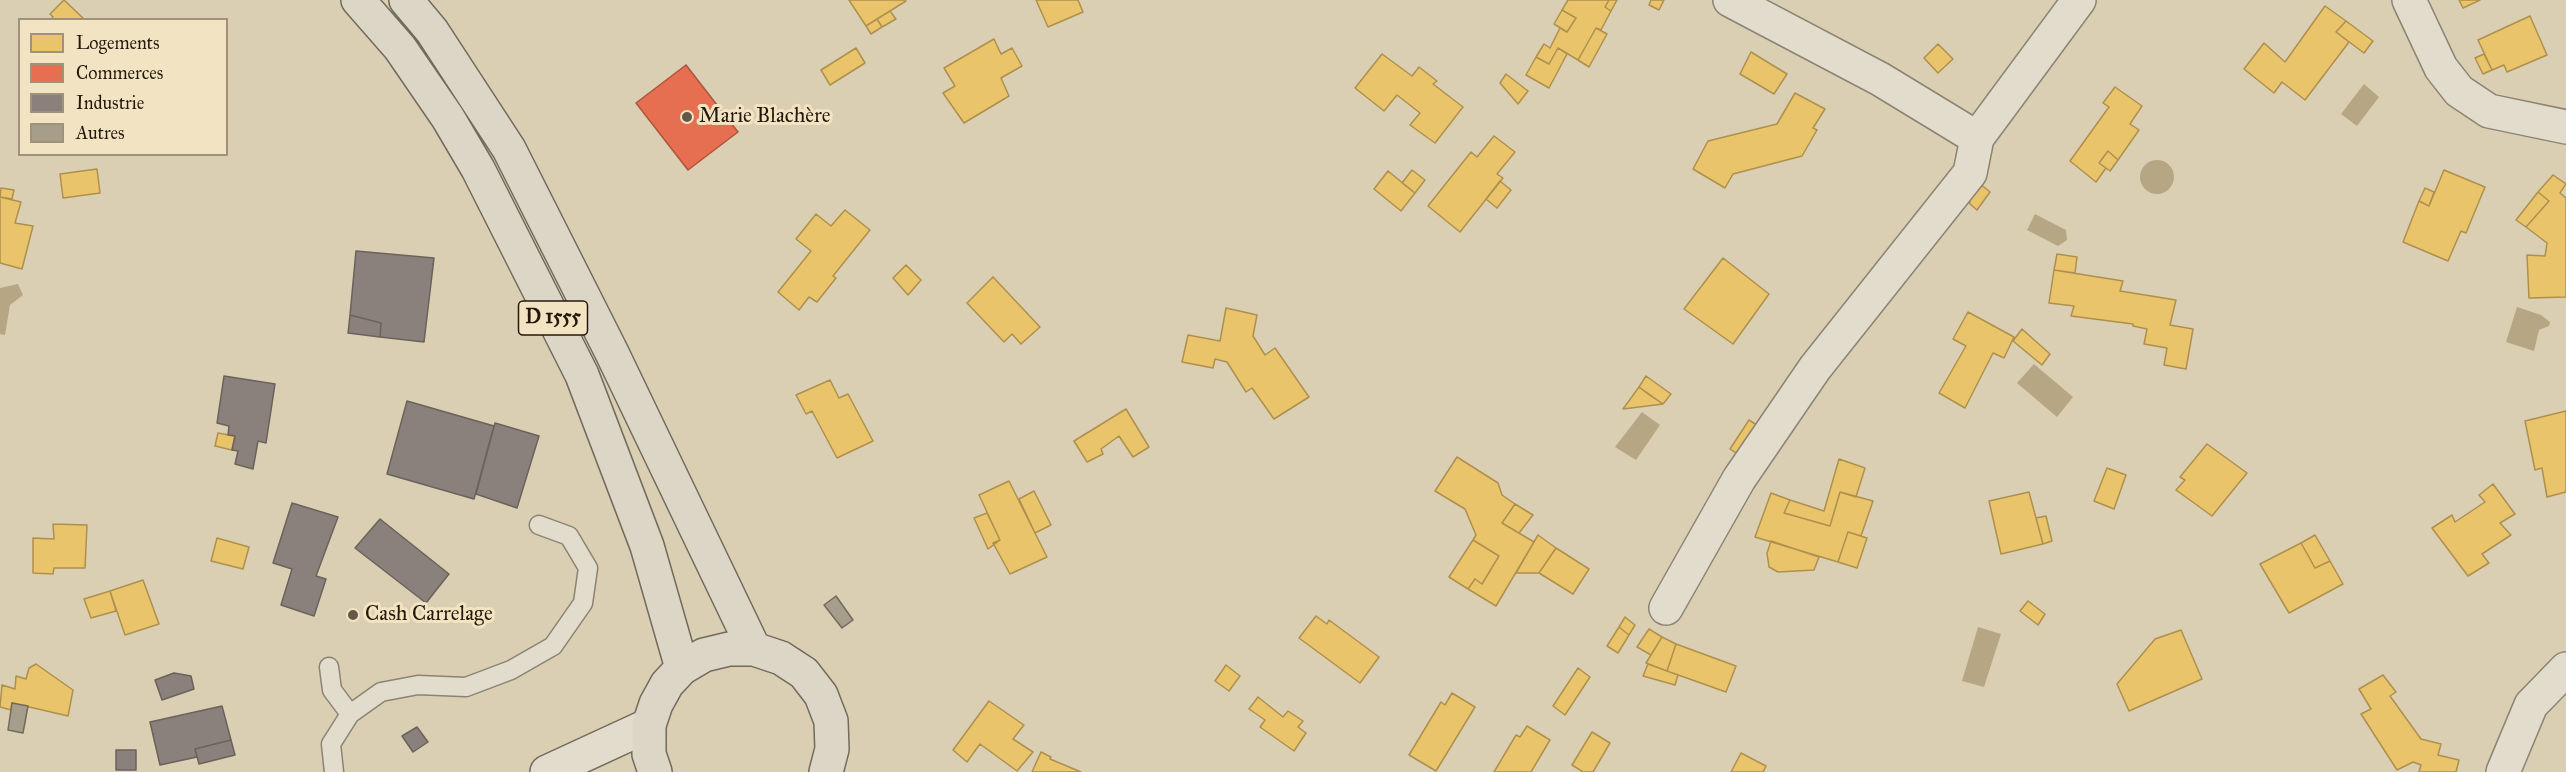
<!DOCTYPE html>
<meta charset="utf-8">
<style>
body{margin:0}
#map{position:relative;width:2566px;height:772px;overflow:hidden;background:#dbcfb3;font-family:"IM FELL Great Primer",serif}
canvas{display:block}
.legend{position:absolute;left:18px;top:18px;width:210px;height:138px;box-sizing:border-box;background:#f2e4c3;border:2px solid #a0927a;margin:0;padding:8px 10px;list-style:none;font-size:18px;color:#24180c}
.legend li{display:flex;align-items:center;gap:12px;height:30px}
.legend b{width:30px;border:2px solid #a0927a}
</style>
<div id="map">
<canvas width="2566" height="772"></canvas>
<ul class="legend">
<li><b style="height:16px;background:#e9c46a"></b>Logements</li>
<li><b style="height:16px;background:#e76f51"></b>Commerces</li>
<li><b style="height:16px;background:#8a817c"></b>Industrie</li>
<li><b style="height:16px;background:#a69e8b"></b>Autres</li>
</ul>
</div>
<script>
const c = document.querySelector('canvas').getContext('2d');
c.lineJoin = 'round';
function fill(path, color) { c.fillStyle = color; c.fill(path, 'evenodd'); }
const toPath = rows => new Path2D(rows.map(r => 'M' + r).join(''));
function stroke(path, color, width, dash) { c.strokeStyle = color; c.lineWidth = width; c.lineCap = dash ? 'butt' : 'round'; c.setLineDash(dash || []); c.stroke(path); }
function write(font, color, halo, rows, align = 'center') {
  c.font = font + ' "IM FELL Great Primer",serif'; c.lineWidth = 6; c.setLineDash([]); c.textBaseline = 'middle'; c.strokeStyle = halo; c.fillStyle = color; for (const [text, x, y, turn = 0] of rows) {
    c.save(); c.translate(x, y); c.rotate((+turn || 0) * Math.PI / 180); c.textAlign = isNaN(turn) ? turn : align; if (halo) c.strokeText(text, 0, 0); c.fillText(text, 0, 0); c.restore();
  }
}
fill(toPath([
 [2364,84,2379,97,2357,126,2341,114],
 '2140 177a17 17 0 1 1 34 0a17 17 0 1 1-34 0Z',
 [2035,214,2066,230,2067,240,2058,246,2027,230],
 [18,284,23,295,10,305,5,335,0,334,0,288],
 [2517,307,2541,315,2550,322,2549,326,2539,330,2534,351,2506,342],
 [2034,364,2073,397,2057,417,2017,383],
 [1642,412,1660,425,1636,460,1615,447],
 [1978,627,2001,634,1984,687,1962,681]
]), '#b7a684');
const homes = toPath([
 [64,0,85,20,51,20,53,17,50,14,64,0],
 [849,0,905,0,906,1,866,26,849,0],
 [1036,0,1078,0,1083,12,1048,27,1036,0],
 [1568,0,1609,0,1605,7,1611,11,1601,30,1596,28,1578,60,1558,48,1549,64,1536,57,1544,44,1550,48,1560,28,1567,32,1576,18,1562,10,1568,0],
 [1609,0,1617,0,1611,11,1605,7,1609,0],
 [1651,0,1664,0,1659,10,1649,5,1651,0],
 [2459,0,2480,0,2463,8,2459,0],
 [2325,6,2346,21,2336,32,2349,42,2305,100,2282,82,2274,93,2244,69,2264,43,2285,62,2325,6],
 [1562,10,1576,18,1567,32,1554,24,1562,10],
 [890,11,896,19,882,27,877,19,890,11],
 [2530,16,2547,55,2507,72,2504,65,2492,70,2478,40,2530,16],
 [877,19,882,27,871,34,866,26,877,19],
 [2346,21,2373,41,2364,53,2336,32,2346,21],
 [1596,28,1607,34,1589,67,1578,60,1596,28],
 [994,39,1001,54,1012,48,1022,66,1001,78,1009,96,964,123,943,93,955,86,944,68,994,39],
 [1938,44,1953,59,1938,73,1924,58,1938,44],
 [856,48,865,63,830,85,821,70,856,48],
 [1558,48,1567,54,1549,88,1526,75,1536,57,1549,64,1558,48],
 [1751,52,1787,74,1774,94,1740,74,1751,52],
 [1382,54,1412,76,1419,67,1437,81,1433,84,1463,107,1435,143,1410,125,1420,113,1397,95,1384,111,1355,88,1382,54],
 [2484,54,2492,70,2483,74,2475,58,2484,54],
 [1506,74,1528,91,1518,104,1500,83,1506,74],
 [2115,87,2142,106,2130,124,2139,130,2118,160,2108,151,2099,163,2106,168,2096,182,2070,161,2109,107,2103,103,2115,87],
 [1795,93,1825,109,1813,128,1817,130,1802,156,1733,174,1725,188,1693,169,1708,141,1777,124,1795,93],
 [1494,136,1515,152,1497,174,1503,178,1460,232,1428,206,1471,152,1477,157,1494,136],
 [2108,151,2118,160,2110,171,2099,163,2108,151],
 [97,169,100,193,63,198,60,174,97,169],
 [1412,170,1425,180,1415,193,1402,183,1412,170],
 [2444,170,2485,187,2466,233,2461,231,2448,261,2403,242,2419,201,2429,206,2444,170],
 [1388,171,1415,193,1401,211,1374,189,1388,171],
 [2553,175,2566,184,2560,193,2566,198,2566,297,2529,298,2527,255,2545,256,2547,243,2526,227,2549,201,2538,192,2553,175],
 [1974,179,1990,192,1977,210,1970,204,1967,188,1974,179],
 [1500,181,1511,190,1497,208,1486,199,1500,181],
 [1,188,14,190,12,199,0,197,1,188],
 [2425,188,2434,192,2429,206,2419,201,2425,188],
 [2538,192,2549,201,2526,227,2516,220,2538,192],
 [0,197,21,202,15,223,33,226,22,269,0,263,0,197],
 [845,210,870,230,833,276,836,278,817,302,809,297,799,310,778,292,811,251,796,239,816,214,831,226,845,210],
 [2057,254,2077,257,2075,273,2054,270,2057,254],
 [1723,258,1769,294,1733,344,1684,309,1723,258],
 [906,265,921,280,908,295,893,278,906,265],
 [2054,270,2123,281,2120,291,2176,300,2170,325,2193,329,2186,369,2164,365,2167,348,2144,344,2147,329,2133,326,2133,324,2071,316,2074,306,2049,303,2054,270],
 [993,277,1040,327,1021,344,1012,334,1004,342,967,303,993,277],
 [1226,308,1257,315,1253,336,1265,355,1275,348,1309,397,1274,419,1252,388,1246,392,1227,362,1215,359,1213,368,1182,362,1188,335,1220,341,1226,308],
 [1968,312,2014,337,2004,358,1993,353,1965,408,1939,393,1966,346,1953,339,1968,312],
 [2022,329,2050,354,2042,365,2013,341,2022,329],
 [1646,376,1671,394,1663,404,1639,387,1646,376],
 [830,380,839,398,848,394,873,441,837,458,812,411,806,414,796,395,830,380],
 [1639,387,1648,394,1663,404,1623,409,1639,387],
 [1126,409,1149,447,1133,457,1119,436,1101,449,1103,454,1087,462,1074,441,1126,409],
 [2566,411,2566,492,2547,497,2542,468,2535,470,2525,421,2566,411],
 [1749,420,1760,427,1742,457,1730,449,1749,420],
 [218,433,235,436,232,450,215,446,218,433],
 [2207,444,2247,473,2212,516,2176,490,2185,480,2180,477,2207,444],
 [1457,457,1498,483,1502,495,1515,504,1502,523,1534,542,1496,606,1468,589,1475,579,1482,584,1499,556,1473,540,1476,535,1465,509,1435,491,1457,457],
 [1839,459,1865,468,1856,497,1840,492,1830,526,1784,513,1790,500,1824,511,1839,459],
 [2107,468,2126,475,2114,509,2094,501,2107,468],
 [1009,481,1047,557,1010,574,993,543,1000,540,979,495,1009,481],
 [2493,484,2515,514,2500,523,2511,535,2482,554,2489,563,2468,576,2432,528,2452,515,2455,522,2485,502,2479,495,2493,484],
 [1034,491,1051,525,1035,533,1019,499,1034,491],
 [1840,492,1873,501,1861,536,1848,532,1838,562,1755,537,1771,493,1790,500,1784,513,1830,526,1840,492],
 [2029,492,2043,544,2001,554,1989,501,2029,492],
 [1515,504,1533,515,1519,533,1502,523,1515,504],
 [987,513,1000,540,988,549,974,518,987,513],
 [2046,516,2052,541,2043,544,2036,518,2046,516],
 [53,524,87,525,85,568,54,568,53,574,33,573,33,538,54,539,53,524],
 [1848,532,1867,538,1857,568,1838,562,1848,532],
 [1538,535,1556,548,1539,573,1516,573,1538,535],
 [2315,535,2330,561,2315,568,2301,543,2315,535],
 [217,538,249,547,243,569,211,561,217,538],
 [1473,540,1499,556,1482,584,1475,579,1468,589,1449,577,1473,540],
 [1771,541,1819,557,1814,570,1778,572,1769,567,1767,553,1771,541],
 [2301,543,2315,568,2330,561,2343,584,2289,613,2260,564,2301,543],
 [1556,548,1589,569,1573,594,1539,573,1556,548],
 [143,580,159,624,125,635,110,591,143,580],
 [110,591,116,611,91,618,84,599,110,591],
 [2028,601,2045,614,2038,625,2020,611,2028,601],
 [1316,616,1327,624,1329,620,1379,657,1360,683,1299,638,1316,616],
 [1625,617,1635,625,1629,635,1619,627,1625,617],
 [1619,627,1629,635,1618,653,1607,646,1619,627],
 [1649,629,1662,637,1651,655,1637,647,1649,629],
 [2181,630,2202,679,2129,711,2117,684,2155,639,2181,630],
 [1662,637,1676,644,1667,671,1646,663,1662,637],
 [1676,644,1736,666,1726,692,1667,671,1676,644],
 [36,664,73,690,68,716,12,703,11,710,0,707,2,685,15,689,16,676,26,679,29,668,36,664],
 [1648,664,1678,675,1675,685,1643,676,1648,664],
 [1226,665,1240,676,1229,691,1215,681,1226,665],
 [1578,668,1590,677,1565,715,1553,706,1578,668],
 [2383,675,2396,692,2390,696,2421,739,2441,744,2438,755,2459,760,2456,772,2419,772,2421,765,2413,762,2397,770,2361,714,2371,709,2359,689,2383,675],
 [1452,693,1475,707,1436,771,1409,755,1441,702,1445,705,1452,693],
 [1258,697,1283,717,1288,711,1303,721,1298,727,1306,733,1294,751,1260,727,1265,720,1249,709,1258,697],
 [989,701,1024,725,1013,739,1033,752,1017,771,980,744,967,762,953,750,989,701],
 [1527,726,1550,740,1531,772,1494,772,1516,735,1520,737,1527,726],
 [1592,732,1610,743,1593,772,1583,772,1572,765,1592,732],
 [1041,752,1051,757,1050,759,1081,772,1032,772,1041,752],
 [1741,753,1766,766,1763,772,1731,772,1741,753]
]);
fill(homes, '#e9c46a');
stroke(homes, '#ae904e', 1.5);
const shops = toPath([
 [686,65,738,132,688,170,636,103,686,65]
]);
fill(shops, '#e76f51');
stroke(shops, '#ac553c', 1.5);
const industry = toPath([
 [356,251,434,258,424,342,380,337,381,323,350,315,356,251],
 [350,315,381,323,380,337,348,333,350,315],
 [224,376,275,384,266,443,258,441,253,469,235,464,238,451,232,450,235,436,228,435,229,426,217,423,224,376],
 [407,401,494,426,474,499,387,474,407,401],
 [495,423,539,436,517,508,476,494,495,423],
 [292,503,338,517,316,576,326,579,314,616,281,605,292,569,273,563,292,503],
 [380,519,449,574,426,603,355,548,380,519],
 [174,673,191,676,194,689,162,700,155,680,174,673],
 [222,706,231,740,195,749,197,757,160,765,150,722,222,706],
 [417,727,428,742,413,752,402,736,417,727],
 [231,740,235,755,199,764,195,749,231,740],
 [116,750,136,750,136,770,116,770,116,750]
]);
fill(industry, '#8a817c');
stroke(industry, '#6b625a', 1.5);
const building = toPath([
 [836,596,853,620,842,628,824,605,836,596],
 [12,703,28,706,23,733,8,730,12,703]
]);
fill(building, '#a69e8b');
stroke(building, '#726a5c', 1.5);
const service = toPath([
 [329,667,332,690,350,714],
 [334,772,331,744,350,714,381,692,418,685,466,687,511,670,553,646,583,603,588,568,569,536,539,525]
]);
const minor = toPath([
 [1730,0,1880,79,1977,138,2079,0],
 [2409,0,2441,68,2459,91,2489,111,2566,127],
 [1666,608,1739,479,1815,368,1970,173,1977,138],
 [2503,772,2531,705,2566,669]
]);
const secondary = toPath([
 [547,772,649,725]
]);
const primary = toPath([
 [358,0,400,48,448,118,478,169,582,375,647,546,682,668],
 [406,0,432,31,509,149,612,353,754,649],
 [655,772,649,754,649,725,656,704,667,684,682,668,704,655,729,649,754,649,781,658,804,673,821,695,831,721,832,749,826,772]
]);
stroke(service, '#8b8373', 21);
stroke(minor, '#8b8373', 36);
stroke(secondary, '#726a5c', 36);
stroke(primary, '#726a5c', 36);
stroke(service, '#e2dccd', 18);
stroke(minor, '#e2dccd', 33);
stroke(secondary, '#e2dccd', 33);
stroke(primary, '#dcd6c6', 33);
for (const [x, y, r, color] of [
 [687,117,6,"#645846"],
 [353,615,6,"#645846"]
]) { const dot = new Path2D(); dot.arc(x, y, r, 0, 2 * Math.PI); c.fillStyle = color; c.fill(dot); stroke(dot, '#f2e4c3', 2); }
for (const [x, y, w] of [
 [553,318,69]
]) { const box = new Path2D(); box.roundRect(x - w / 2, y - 17, w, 34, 4.5); c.fillStyle = '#f2e4c3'; c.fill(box); stroke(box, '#24180c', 1.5); }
write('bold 20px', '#24180c', null, [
 ["D 1555",553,318]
]);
write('21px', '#24180c', '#f2e4c3', [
 ["Marie Blachère",699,117],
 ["Cash Carrelage",365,615]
], 'left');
</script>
